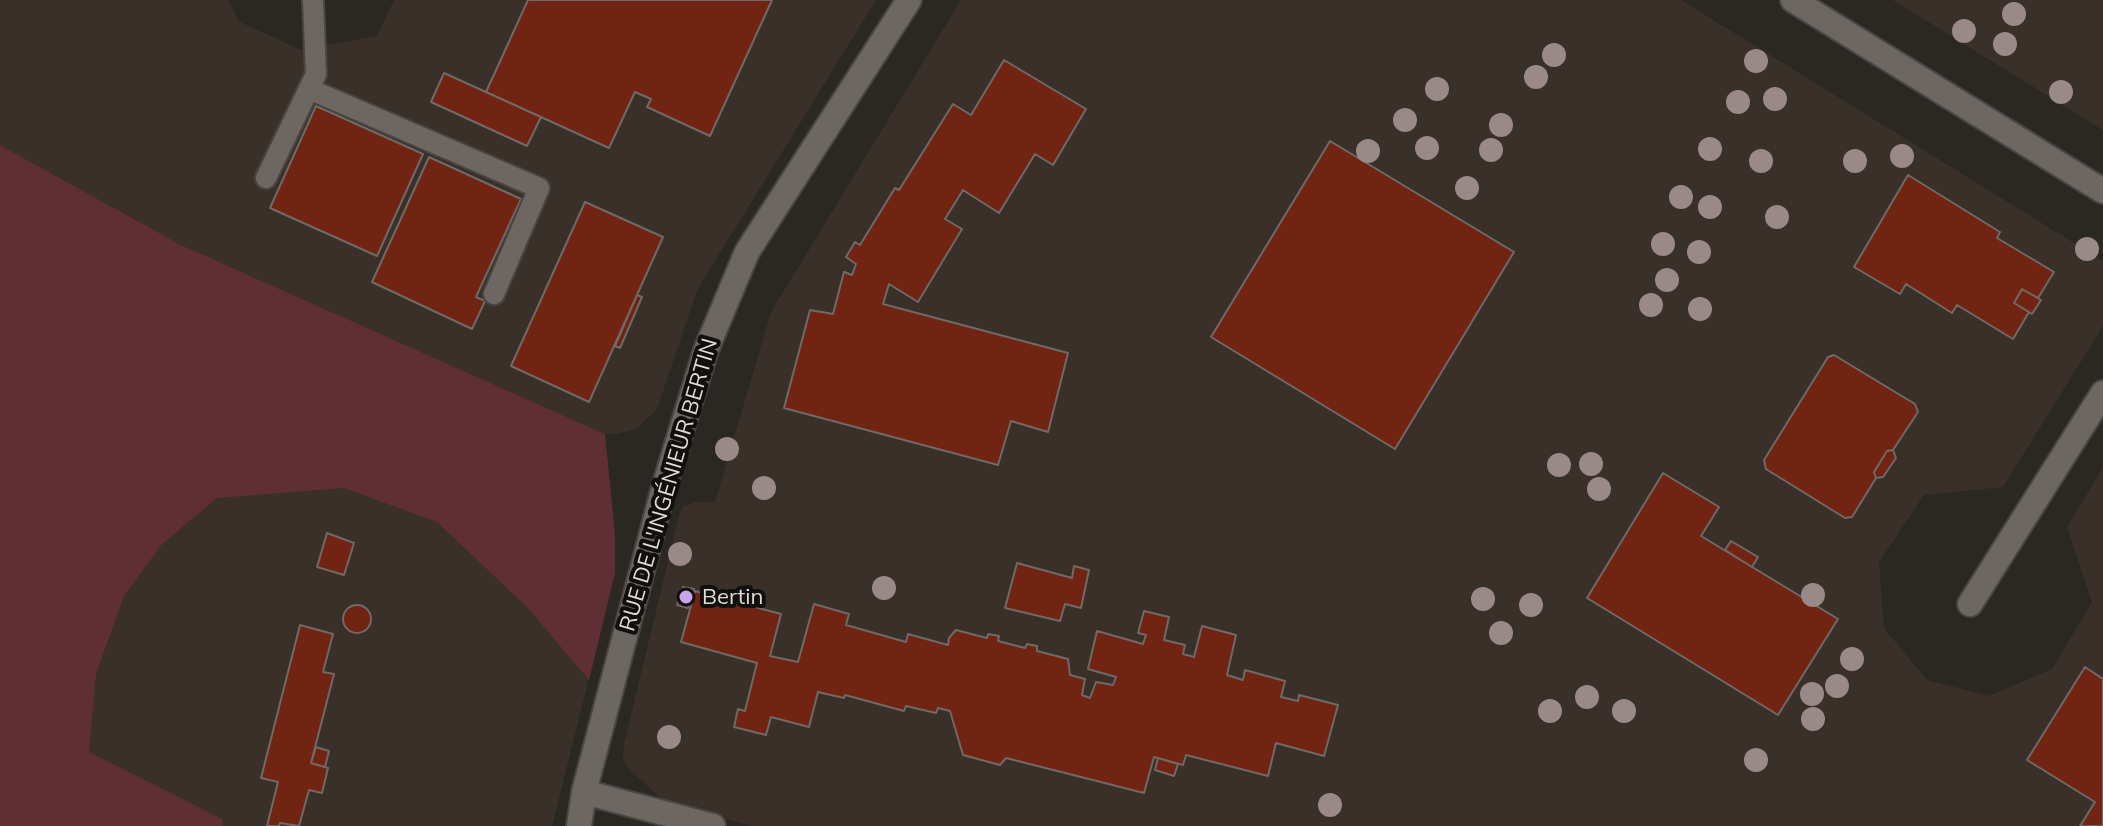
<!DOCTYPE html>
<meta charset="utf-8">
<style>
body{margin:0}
canvas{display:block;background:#2b2723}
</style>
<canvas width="2103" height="826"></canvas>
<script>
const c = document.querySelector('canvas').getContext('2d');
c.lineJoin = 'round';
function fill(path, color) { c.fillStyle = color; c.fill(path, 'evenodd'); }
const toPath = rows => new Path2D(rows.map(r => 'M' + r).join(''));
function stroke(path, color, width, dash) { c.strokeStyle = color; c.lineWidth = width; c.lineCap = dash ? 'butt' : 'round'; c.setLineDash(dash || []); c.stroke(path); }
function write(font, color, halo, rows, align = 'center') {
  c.font = font + ' Mulish,sans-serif'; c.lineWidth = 8; c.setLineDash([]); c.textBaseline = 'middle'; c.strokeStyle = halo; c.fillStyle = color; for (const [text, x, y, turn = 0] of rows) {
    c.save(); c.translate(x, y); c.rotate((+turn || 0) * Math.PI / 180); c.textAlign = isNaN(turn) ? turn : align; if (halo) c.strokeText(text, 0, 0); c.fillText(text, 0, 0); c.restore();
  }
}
fill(toPath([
 [0,0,228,0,240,22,301,50,377,36,394,0,876,0,697,290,657,409,636,429,617,434,605,434,181,245,0,145],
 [961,0,1681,0,2103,261,2103,326,2003,487,1924,495,1879,562,1884,628,1927,680,1989,696,2052,669,2092,602,2067,527,2103,468,2103,826,752,826,666,803,628,768,623,758,624,744,680,512,683,507,695,502,715,502,771,312],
 [1893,0,2103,0,2103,130],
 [0,204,615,534,615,573,552,826,0,826]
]), '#393029');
fill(toPath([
 [0,145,181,245,605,434,615,534,615,573,589,680,527,607,437,522,344,488,217,498,162,544,124,596,96,674,89,752,222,819,223,826,0,826]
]), '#602e35');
const building = toPath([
 [528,0,772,0,710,136,647,107,651,99,635,92,609,148,486,92,528,0],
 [1004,60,1086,109,1053,165,1035,154,999,213,963,190,945,219,962,229,918,302,889,284,883,304,1068,353,1048,432,1011,421,998,465,784,408,810,310,833,314,844,272,852,275,856,264,846,257,855,242,860,245,895,188,899,190,953,104,971,115,1004,60],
 [444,73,541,117,527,146,431,102,444,73],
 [316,106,423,154,377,256,270,208,316,106],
 [1330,141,1514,252,1395,449,1211,337,1330,141],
 [429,157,521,199,476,297,485,301,472,329,372,282,429,157],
 [1908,175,2000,232,1997,238,2054,272,2038,298,2022,289,2014,303,2029,312,2013,339,1957,305,1952,313,1906,284,1900,294,1854,267,1908,175],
 [585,202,663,237,589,402,511,366,585,202],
 [2022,289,2041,300,2032,314,2014,303,2022,289],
 [637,295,642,297,620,348,615,346,637,295],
 [1834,355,1915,404,1918,412,1893,450,1887,451,1874,472,1876,478,1852,517,1845,518,1766,469,1764,460,1828,357,1834,355],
 [1893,450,1896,458,1883,477,1876,478,1874,472,1887,451,1893,450],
 [1663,473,1719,507,1701,536,1838,619,1778,715,1587,598,1663,473],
 [327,533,354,543,344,575,317,567,327,533],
 [1731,541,1758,557,1752,567,1725,550,1731,541],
 [1017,563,1072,578,1074,566,1089,570,1081,608,1065,604,1060,621,1005,608,1017,563],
 [683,587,694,589,688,608,677,605,683,587],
 [695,591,781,614,770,656,798,662,814,604,849,614,846,625,906,642,908,634,948,645,949,638,956,630,987,638,988,634,999,636,998,641,1025,648,1027,644,1037,646,1037,651,1068,659,1070,675,1085,679,1082,695,1090,698,1096,682,1113,685,1116,677,1088,669,1097,631,1143,644,1146,635,1138,633,1144,611,1169,617,1164,640,1185,645,1183,654,1194,657,1202,626,1236,635,1227,675,1243,680,1245,670,1285,681,1281,697,1298,701,1299,695,1338,705,1324,756,1276,743,1268,776,1186,755,1183,765,1154,757,1144,793,1006,758,1000,765,963,755,950,711,938,708,936,713,906,706,904,711,845,695,844,698,818,692,809,727,771,717,766,735,734,727,738,709,745,711,757,663,681,642,695,591],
 '343 619a14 14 0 1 1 28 0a14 14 0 1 1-28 0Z',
 [300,625,333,634,323,672,334,674,311,763,328,768,322,793,309,790,299,826,280,823,279,826,267,826,278,782,261,778,300,625],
 [2085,667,2103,679,2103,826,2080,826,2095,802,2027,760,2085,667],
 [316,747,329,751,325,767,311,763,316,747],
 [1158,758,1178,764,1174,776,1155,770,1158,758]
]);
fill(building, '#712412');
stroke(building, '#706967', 2);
const lane = toPath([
 [309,89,539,188,494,294],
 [266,178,316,74,313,0]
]);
const street = toPath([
 [1793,0,2103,191],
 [1970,604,2103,393],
 [584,792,713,826],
 [579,826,584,792,664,487,706,350,747,252,909,0]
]);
stroke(lane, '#494542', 24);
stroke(street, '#494542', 28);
stroke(lane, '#6d6763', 20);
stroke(street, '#6d6763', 24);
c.fillStyle = '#998989';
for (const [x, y] of [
 [2014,14],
 [1964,31],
 [2005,44],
 [1554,55],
 [1756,61],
 [1536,77],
 [1437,89],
 [2061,92],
 [1775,99],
 [1738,102],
 [1405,120],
 [1501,125],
 [1427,148],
 [1710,149],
 [1491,150],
 [1368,151],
 [1902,156],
 [1761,161],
 [1855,161],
 [1467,188],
 [1681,197],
 [1710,207],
 [1777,217],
 [1663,244],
 [2087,249],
 [1699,252],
 [1667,280],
 [1651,305],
 [1700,309],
 [727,449],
 [1591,464],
 [1559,465],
 [764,488],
 [1599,489],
 [680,554],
 [884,588],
 [1813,595],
 [1483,599],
 [1531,605],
 [1501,633],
 [1852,659],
 [1837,686],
 [1812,694],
 [1587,697],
 [1550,711],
 [1624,711],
 [1813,719],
 [669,737],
 [1756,760],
 [1330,805]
]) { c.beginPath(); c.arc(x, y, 12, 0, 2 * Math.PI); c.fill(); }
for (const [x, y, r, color] of [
 [686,597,8,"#c9a5ee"]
]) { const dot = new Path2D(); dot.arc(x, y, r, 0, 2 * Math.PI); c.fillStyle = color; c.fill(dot); stroke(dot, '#12100f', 3); }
write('22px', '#dfdcd9', '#12100f', [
 ["RUE DE L'INGÉNIEUR BERTIN",669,485,-74]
]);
write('22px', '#dfdcd9', '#12100f', [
 ["Bertin",702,597]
], 'left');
</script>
